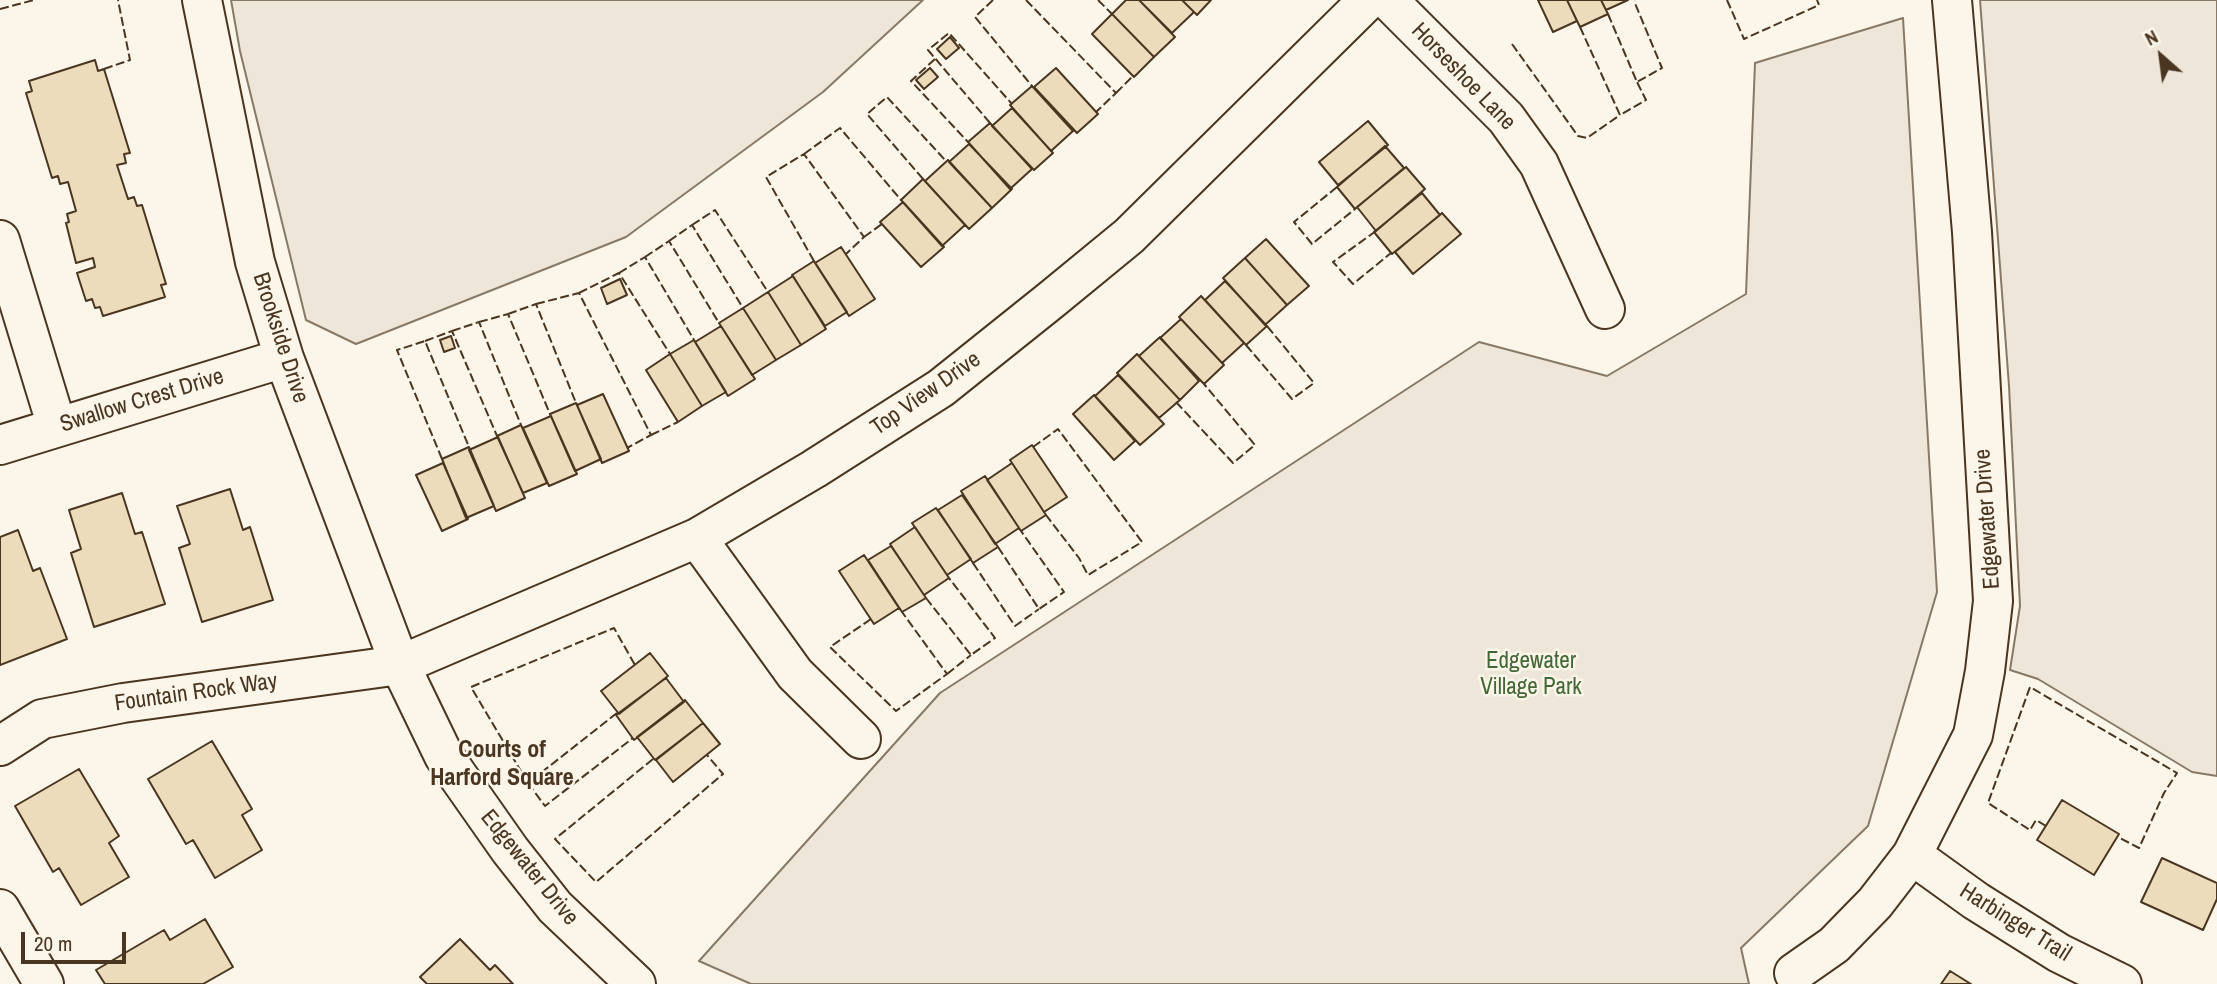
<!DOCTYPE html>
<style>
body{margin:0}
#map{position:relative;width:2217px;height:984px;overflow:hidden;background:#fbf6e9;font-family:"Archivo Narrow",sans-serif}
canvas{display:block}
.north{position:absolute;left:2126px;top:21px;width:70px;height:70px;-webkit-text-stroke:5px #fbf6e9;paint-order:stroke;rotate:332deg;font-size:19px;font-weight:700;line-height:28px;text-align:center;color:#4a3520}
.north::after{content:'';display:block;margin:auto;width:24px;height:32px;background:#4a3520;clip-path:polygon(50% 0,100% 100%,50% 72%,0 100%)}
.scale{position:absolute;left:21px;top:932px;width:105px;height:32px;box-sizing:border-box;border:4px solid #4a3520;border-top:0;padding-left:9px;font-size:21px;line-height:24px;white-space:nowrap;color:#4a3520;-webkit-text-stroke:5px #fbf6e9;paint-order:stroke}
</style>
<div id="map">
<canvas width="2217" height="984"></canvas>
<div class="north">N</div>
<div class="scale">20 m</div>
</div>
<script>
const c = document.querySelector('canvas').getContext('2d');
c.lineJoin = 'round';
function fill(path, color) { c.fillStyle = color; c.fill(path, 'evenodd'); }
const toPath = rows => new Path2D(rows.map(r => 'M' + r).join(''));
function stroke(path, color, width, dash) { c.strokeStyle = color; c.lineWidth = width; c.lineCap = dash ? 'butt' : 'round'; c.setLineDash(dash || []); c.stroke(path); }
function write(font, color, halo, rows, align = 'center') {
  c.font = font + ' "Archivo Narrow",sans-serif'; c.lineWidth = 5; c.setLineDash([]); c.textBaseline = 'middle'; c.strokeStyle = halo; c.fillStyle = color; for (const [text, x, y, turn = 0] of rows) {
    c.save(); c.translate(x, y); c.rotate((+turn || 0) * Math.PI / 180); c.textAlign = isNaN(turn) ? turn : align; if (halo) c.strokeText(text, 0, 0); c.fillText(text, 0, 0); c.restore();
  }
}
const green = toPath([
 [231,0,923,0,823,92,626,237,356,344,306,320,240,51,231,0],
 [1980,0,2217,0,2217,776,2192,772,2038,679,2010,670,2020,606,2009,386,1980,0],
 [1903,18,1937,592,1868,826,1741,948,1749,984,751,984,699,961,940,693,1479,342,1607,376,1746,294,1755,63,1903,18]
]);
fill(green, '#ede6d9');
stroke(green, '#887966', 2);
const building = toPath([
 [1126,0,1139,0,1175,37,1154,57,1112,14,1126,0],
 [1139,0,1182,0,1194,12,1172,33,1139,0],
 [1182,0,1211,0,1197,15,1182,0],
 [1538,0,1567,0,1577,21,1553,32,1538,0],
 [1567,0,1601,0,1608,14,1580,27,1567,0],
 [1601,0,1628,0,1606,10,1601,0],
 [1112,14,1154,57,1134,77,1092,34,1112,14],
 [950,37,959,48,946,59,937,49,950,37],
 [95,60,98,71,104,69,130,153,124,154,126,163,117,165,128,199,134,197,137,206,142,205,166,284,161,285,165,297,103,316,100,307,95,308,92,299,86,301,77,273,95,267,93,258,76,263,66,223,69,222,67,214,76,211,68,182,60,184,58,176,52,178,26,93,32,91,29,81,95,60],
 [930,68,938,77,924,89,916,80,930,68],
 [1056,68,1098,114,1077,133,1034,87,1056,68],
 [1032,86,1073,131,1051,151,1010,105,1032,86],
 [1012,108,1053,153,1034,170,992,126,1012,108],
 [1368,121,1388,145,1338,185,1319,162,1368,121],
 [990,123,1032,169,1010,189,968,142,990,123],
 [969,144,1012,189,992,208,949,162,969,144],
 [1385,146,1404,168,1355,209,1337,187,1385,146],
 [948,160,992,208,969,229,925,181,948,160],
 [1406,167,1425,189,1376,231,1357,207,1406,167],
 [923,179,965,225,942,246,901,200,923,179],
 [1422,193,1440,215,1392,254,1374,232,1422,193],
 [903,202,944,247,921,267,880,222,903,202],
 [1442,213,1461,234,1413,274,1395,252,1442,213],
 [1266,239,1309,286,1287,305,1245,258,1266,239],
 [841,247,875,299,849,316,815,263,841,247],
 [1245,258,1287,305,1265,325,1223,278,1245,258],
 [814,261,847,312,825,326,792,275,814,261],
 [793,276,826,329,801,345,768,292,793,276],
 [620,279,627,295,607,304,601,288,620,279],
 [1225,281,1267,326,1246,345,1205,300,1225,281],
 [768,292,801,345,776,360,743,308,768,292],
 [1201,296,1244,343,1222,363,1179,317,1201,296],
 [743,308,776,360,752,375,719,323,743,308],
 [1181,319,1224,365,1204,384,1160,338,1181,319],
 [721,326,755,379,728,396,695,342,721,326],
 [451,336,455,348,444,352,440,340,451,336],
 [1160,337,1199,381,1180,400,1139,356,1160,337],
 [694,340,726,392,702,406,670,354,694,340],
 [670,354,702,406,678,422,646,370,670,354],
 [1137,354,1180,400,1159,418,1117,373,1137,354],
 [1118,375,1164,424,1140,445,1095,396,1118,375],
 [603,394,629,451,602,463,577,405,603,394],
 [1094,395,1135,441,1114,460,1073,414,1094,395],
 [576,403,601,459,575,471,550,414,576,403],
 [551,416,577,474,549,486,523,428,551,416],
 [521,425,547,483,523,493,497,436,521,425],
 [498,437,525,498,496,511,469,450,498,437],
 [1032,445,1067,497,1044,512,1010,460,1032,445],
 [469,447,494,506,466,518,442,459,469,447],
 [443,463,468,519,442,531,416,475,443,463],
 [1012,463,1046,515,1021,531,987,480,1012,463],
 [985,476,1019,528,995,544,961,491,985,476],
 [230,489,243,530,250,527,273,600,202,622,179,548,190,544,177,506,230,489],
 [122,493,135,534,142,532,165,604,94,627,71,553,81,549,69,510,122,493],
 [962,495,998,547,973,563,938,510,962,495],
 [936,508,971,559,947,575,912,523,936,508],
 [915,527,949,578,924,595,890,544,915,527],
 [18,530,33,571,40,568,67,639,0,665,0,537,18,530],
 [891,546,926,598,902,612,868,560,891,546],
 [864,555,899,608,874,624,839,571,864,555],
 [650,653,668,676,619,714,601,691,650,653],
 [666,678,684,702,634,740,616,715,666,678],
 [685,700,703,723,655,760,637,737,685,700],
 [703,723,720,744,673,782,656,760,703,723],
 [212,741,252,809,242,815,262,850,215,878,193,840,186,844,148,779,212,741],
 [79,769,119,836,109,843,129,877,81,905,59,868,53,872,15,806,79,769],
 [2062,800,2119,834,2094,875,2037,840,2062,800],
 [2162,858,2217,883,2217,899,2203,930,2141,902,2162,858],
 [205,919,233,967,203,984,105,984,96,970,164,930,170,940,205,919],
 [460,939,490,970,495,965,513,984,427,984,420,977,460,939],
 [1950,971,1971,984,1941,984,1950,971]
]);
fill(building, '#ecdcbc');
stroke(building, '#4a3520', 2);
const minor = toPath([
 [202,0,255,262,284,358,400,665,444,756,510,850,555,907,636,984],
 [1388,0,1506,118,1539,164,1605,309],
 [0,240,57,427],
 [0,445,284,358],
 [697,538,795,674,861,739],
 [0,746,42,719,123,703,400,665,697,538,814,469,941,388,1051,300,1129,236,1368,0],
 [1912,855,1976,901,2059,953,2122,984],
 [0,909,44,984],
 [1794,973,1834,945,1875,903,1912,855,1973,735,1985,671,1993,601,1972,232,1952,0]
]);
stroke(minor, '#4a3520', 42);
stroke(minor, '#fbf6e9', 38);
stroke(toPath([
 [993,0,975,17,1032,86],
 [1026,0,1116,93,1096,112],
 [1098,0,1112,14],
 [1727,0,1744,39,1819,5,1817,0],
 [0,9,34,0],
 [1608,14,1637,82,1662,68,1634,1],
 [1580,27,1620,115,1646,100,1637,82],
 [1512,44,1578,136,1587,138,1620,115],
 [935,59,911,81,968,142],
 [104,69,130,60,118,0],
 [1116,93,1133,76],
 [990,123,928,50,949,33,1012,104],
 [804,154,840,128,901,200],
 [923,179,867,114,887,97,946,161],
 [1337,187,1294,222,1312,244,1355,209],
 [692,225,715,210,768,292],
 [1376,231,1333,262,1353,284,1391,253],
 [864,237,882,224],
 [669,241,692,225,743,308],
 [645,257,669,241,719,323],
 [814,261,766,177,804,154,864,237,846,254],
 [619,273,645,257,694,340],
 [579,293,619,273,670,354],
 [536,304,579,293,651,435,627,448],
 [508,314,536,304,576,403],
 [479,322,508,314,550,414],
 [452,331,479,322,521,425],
 [425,341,452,331,497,436],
 [1246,345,1292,399,1314,383,1267,326],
 [1176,402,1233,463,1255,445,1204,384],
 [651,435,678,422],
 [1033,447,1058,429,1142,542,1088,575,1079,558,1046,515],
 [442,459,397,350,425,341,469,447],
 [998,547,1039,609,1064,592,1021,531],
 [973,563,1015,626,1039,609],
 [926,598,971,655,995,638,949,578],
 [871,619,830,647,896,711,947,674,902,612],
 [947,674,971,655],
 [617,713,528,783,471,687,614,628,635,665],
 [653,759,555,839,596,882,723,774,707,755],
 [528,783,545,806,633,738],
 [2046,826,2036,820,2030,830,1988,803,2030,687,2177,773,2164,793,2139,848,2118,837]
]), '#4a3520', 2, [9, 3.5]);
write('23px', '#4a3520', '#fbf6e9', [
 ["Horseshoe Lane",1463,77,46],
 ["Brookside Drive",280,338,72],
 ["Top View Drive",926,394,-35],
 ["Swallow Crest Drive",142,401,-17],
 ["Edgewater Drive",1988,519,-94],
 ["Fountain Rock Way",196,693,-8],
 ["Edgewater Drive",529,868,51],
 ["Harbinger Trail",2015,923,32]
]);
write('23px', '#436837', '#fbf6e9', [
 ["Edgewater",1531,662],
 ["Village Park",1531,688]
]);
write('bold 24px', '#4a3520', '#fbf6e9', [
 ["Courts of",502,751],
 ["Harford Square",502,779]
]);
</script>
